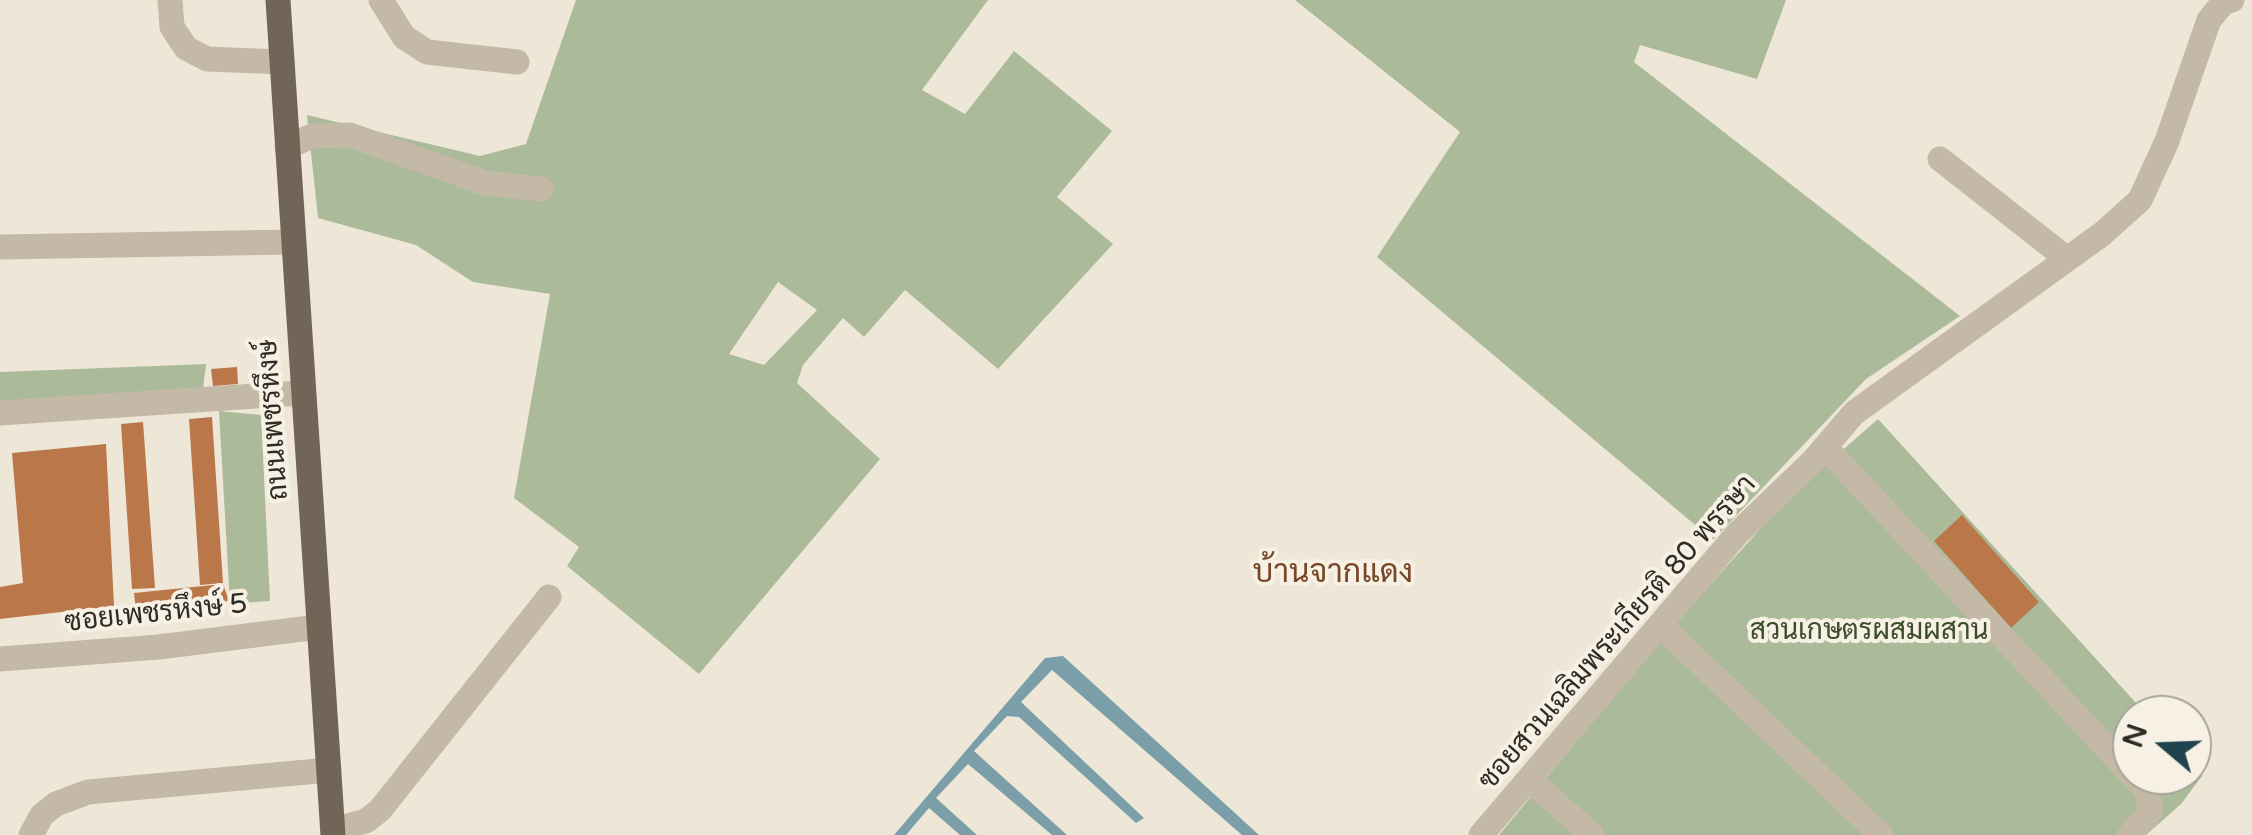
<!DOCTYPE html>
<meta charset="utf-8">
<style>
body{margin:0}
#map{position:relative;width:2252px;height:835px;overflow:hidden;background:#eee7d8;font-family:"Varela Round",sans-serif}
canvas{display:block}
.north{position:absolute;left:2112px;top:695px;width:100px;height:100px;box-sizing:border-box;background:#f6f1e4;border:2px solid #a7a298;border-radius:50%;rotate:289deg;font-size:28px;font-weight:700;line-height:40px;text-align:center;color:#312b26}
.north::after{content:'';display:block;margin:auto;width:35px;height:45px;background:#20444e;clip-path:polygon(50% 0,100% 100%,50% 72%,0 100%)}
</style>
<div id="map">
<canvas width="2252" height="835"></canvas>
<div class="north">N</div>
</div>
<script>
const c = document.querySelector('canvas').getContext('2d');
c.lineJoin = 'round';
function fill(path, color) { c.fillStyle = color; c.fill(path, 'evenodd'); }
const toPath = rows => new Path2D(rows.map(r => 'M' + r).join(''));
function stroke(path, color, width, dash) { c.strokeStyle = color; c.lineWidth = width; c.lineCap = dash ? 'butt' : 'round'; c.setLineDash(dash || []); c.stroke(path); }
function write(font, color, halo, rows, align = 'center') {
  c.font = font + ' "Varela Round",Sarabun,sans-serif'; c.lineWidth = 8; c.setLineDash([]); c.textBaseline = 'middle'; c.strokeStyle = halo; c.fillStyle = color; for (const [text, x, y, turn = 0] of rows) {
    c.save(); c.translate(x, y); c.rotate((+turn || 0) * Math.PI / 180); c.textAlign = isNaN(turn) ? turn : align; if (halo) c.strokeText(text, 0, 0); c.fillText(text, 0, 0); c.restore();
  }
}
fill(toPath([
 [576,0,988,0,922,90,965,114,1014,51,1112,131,1057,197,1113,244,998,369,905,290,864,337,843,318,803,365,797,383,880,459,699,674,567,566,579,547,514,498,550,294,473,282,416,245,318,218,307,115,480,156,526,144],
 [778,282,817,310,764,365,729,354],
 [1295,0,1786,0,1757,79,1640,45,1634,62,1960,316,1866,379,1713,540,1377,257,1460,132],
 [206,364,203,389,0,405,0,372],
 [219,411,261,415,270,601,230,604],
 [1878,419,2147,715,2132,715,2132,775,2192,775,2192,764,2202,776,2181,804,2146,835,1499,835,1660,640,1789,497]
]), '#abbb9a');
fill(toPath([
 [1063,656,1259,835,1242,835,1052,670,1021,702,1144,818,1136,823,1019,717,1007,716,974,751,1067,835,1052,835,968,764,936,798,977,835,960,835,929,808,906,835,894,835,1045,658]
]), '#7a9fa8');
fill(toPath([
 [237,367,238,384,213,386,211,369],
 [212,417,223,583,200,585,189,419],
 [143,422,155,588,132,589,121,424],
 [106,444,114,606,0,619,0,587,23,583,12,453],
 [1962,515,2039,602,2011,628,1934,541],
 [223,584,229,601,136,610,134,593]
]), '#ba774a');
stroke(toPath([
 [170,0,172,27,186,48,207,59,282,62],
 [381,0,404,37,427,52,517,62],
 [287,147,312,136,350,135,485,183,541,189],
 [1940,159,2066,258],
 [0,247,293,242],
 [0,413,301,393],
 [1825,447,2132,775],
 [1660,625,1881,835],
 [0,659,159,647,318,627],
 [1529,779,1592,835],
 [333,830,366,821,380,810,549,597],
 [31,835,42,815,56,804,88,792,329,770],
 [1481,835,1737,534,1813,461,1854,413,2102,234,2140,200,2167,141,2209,20,2224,2,2232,0],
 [2130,835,2151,811,2146,790,2132,775]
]), '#c4b8a6', 25);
stroke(toPath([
 [278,0,333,835]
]), '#726558', 25);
write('28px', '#312b26', '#f6f1e4', [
 ["ถนนเพชรหึงษ์",274,420,-94],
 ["ซอยเพชรหึงษ์ 5",156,614,-6],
 ["ซอยสวนเฉลิมพระเกียรติ 80 พรรษา",1618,633,-49]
]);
write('28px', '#3c4d2c', '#f6f1e4', [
 ["สวนเกษตรผสมผสาน",1869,632]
]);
write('32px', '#784727', '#f6f1e4', [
 ["บ้านจากแดง",1333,574]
]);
</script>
